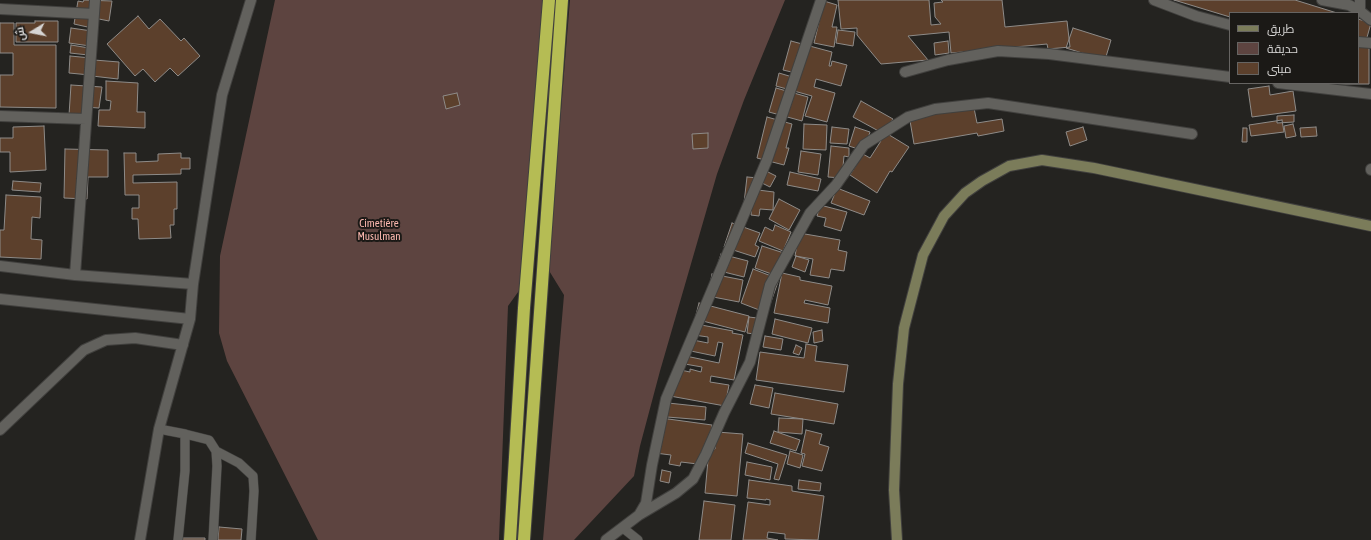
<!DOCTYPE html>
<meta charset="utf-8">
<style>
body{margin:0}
#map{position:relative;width:1371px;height:540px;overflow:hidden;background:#242320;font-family:"Asap Condensed",Cairo,sans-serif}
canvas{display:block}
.legend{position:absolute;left:1229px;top:12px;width:130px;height:72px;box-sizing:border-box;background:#1b1916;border:1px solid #666462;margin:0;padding:5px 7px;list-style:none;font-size:12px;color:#d6d5d4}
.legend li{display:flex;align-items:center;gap:8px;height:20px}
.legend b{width:20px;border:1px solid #666462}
.north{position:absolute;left:12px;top:12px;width:40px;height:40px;-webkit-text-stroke:3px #1b1916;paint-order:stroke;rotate:260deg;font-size:11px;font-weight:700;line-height:16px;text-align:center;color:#d6d5d4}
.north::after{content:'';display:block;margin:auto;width:14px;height:18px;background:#d6d5d4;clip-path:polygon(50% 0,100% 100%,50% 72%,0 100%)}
</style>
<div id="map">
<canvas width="1371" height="540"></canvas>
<ul class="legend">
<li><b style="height:5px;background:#7b7c5a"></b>طريق</li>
<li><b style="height:11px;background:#5d4440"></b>حديقة</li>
<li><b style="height:11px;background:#5c402c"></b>مبنى</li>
</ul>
<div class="north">ش</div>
</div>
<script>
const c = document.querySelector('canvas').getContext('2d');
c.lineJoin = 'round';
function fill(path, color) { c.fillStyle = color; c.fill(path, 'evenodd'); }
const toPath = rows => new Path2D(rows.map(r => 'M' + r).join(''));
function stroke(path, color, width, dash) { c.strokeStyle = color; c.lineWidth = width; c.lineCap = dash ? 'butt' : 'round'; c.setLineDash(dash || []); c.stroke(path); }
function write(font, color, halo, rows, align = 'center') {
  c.font = font + ' "Asap Condensed",sans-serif'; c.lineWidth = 4; c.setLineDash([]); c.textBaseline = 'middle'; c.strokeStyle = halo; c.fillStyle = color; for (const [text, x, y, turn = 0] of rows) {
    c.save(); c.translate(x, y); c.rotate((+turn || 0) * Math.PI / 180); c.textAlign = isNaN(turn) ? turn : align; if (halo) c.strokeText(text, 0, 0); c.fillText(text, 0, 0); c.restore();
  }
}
fill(toPath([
 [275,0,543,0,526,281,508,306,499,540,318,540,227,361,219,333,220,256],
 [570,0,785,0,744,100,717,174,660,371,640,446,634,476,574,540,543,540,564,295,548,269]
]), '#5d4440');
const building = toPath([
 [84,0,112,1,109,21,94,18,92,28,74,24,78,1,83,2,84,0],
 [838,0,929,0,931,25,941,24,935,17,934,3,943,2,941,0,1002,0,1005,27,1067,21,1070,47,1048,49,1047,44,951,53,949,32,908,36,928,60,881,64,857,35,857,28,841,29,838,0],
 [1174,0,1295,0,1337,13,1230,13,1230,17,1174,0],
 [824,1,837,5,832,27,837,27,834,47,814,43,824,1],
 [138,16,149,29,160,19,181,41,184,38,200,56,178,76,170,68,155,82,143,69,135,76,107,44,138,16],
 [1358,19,1371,23,1366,41,1358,39,1358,19],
 [35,21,58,21,58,42,16,42,16,23,35,23,35,21],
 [0,23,14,23,14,45,56,45,56,108,0,107,0,75,13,75,13,53,0,53,0,23],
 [71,28,92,31,90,46,69,43,71,28],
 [1073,28,1111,40,1105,60,1066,48,1073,28],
 [838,30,855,32,853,46,836,43,838,30],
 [791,41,832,52,829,66,831,66,832,61,847,65,841,86,816,79,814,87,835,93,827,122,805,116,812,96,776,86,779,73,799,79,800,74,783,70,791,41],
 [948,41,949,53,935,55,934,43,948,41],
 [71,45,89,48,88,55,70,53,71,45],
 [1358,47,1369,47,1369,84,1285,84,1358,83,1358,47],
 [70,56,91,58,90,75,69,73,70,56],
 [94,60,119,62,118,79,92,76,94,60],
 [106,81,138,83,137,112,145,112,145,128,98,126,99,110,110,110,111,101,106,100,106,81],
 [71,85,102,87,99,108,84,107,83,116,69,115,71,85],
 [1269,86,1270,95,1293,91,1296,111,1252,117,1248,89,1269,86],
 [776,88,808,97,802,121,769,112,776,88],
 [457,93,460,105,446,109,443,96,457,93],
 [861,101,893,119,884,134,853,117,861,101],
 [973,103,977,123,1002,119,1004,131,978,136,977,133,914,144,909,115,973,103],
 [1294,115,1294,122,1277,123,1277,116,1294,115],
 [767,117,792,124,786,148,789,148,784,165,757,158,767,117],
 [1282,120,1284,132,1251,136,1249,125,1282,120],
 [804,124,827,125,826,150,803,149,804,124],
 [1293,124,1296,136,1286,138,1284,126,1293,124],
 [44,126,46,170,10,172,10,152,0,152,0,138,13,138,13,127,44,126],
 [832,127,849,129,847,144,830,143,832,127],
 [855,127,870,132,864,151,849,146,855,127],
 [1083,127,1087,140,1070,146,1066,132,1083,127],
 [1316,127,1317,136,1301,137,1300,128,1316,127],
 [1243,128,1247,128,1247,142,1242,142,1243,128],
 [708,133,708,148,693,149,692,134,708,133],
 [886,133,909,147,892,172,890,171,877,193,850,175,863,154,870,158,886,133],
 [831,146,849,148,849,157,844,156,842,178,828,177,831,146],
 [65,149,108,150,108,177,88,177,87,199,64,198,65,149],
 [801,151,821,154,818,175,798,172,801,151],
 [124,153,136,153,136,162,158,161,158,154,181,153,181,158,190,158,190,169,181,169,181,174,133,175,133,183,177,182,177,209,174,209,174,225,170,225,171,238,139,239,138,219,132,219,132,208,139,208,139,195,125,195,124,153],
 [766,171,776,176,770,187,760,182,766,171],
 [790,172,821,179,818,191,787,185,790,172],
 [747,177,759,178,758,190,774,192,773,210,760,209,759,216,751,215,752,204,744,203,747,177],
 [13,181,41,183,40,192,12,190,13,181],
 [837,188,870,201,864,215,831,203,837,188],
 [6,195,41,197,40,218,32,217,31,239,42,240,41,259,0,257,0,230,4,230,6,195],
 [779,199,800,210,789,230,769,219,779,199],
 [820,205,847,212,841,231,824,226,826,218,817,216,820,205],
 [732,223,760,233,755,245,759,247,755,257,724,247,732,223],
 [775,225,791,232,783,251,759,241,765,227,773,231,775,225],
 [799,233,840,240,838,250,847,252,844,271,831,269,829,278,810,275,813,259,795,256,799,233],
 [762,246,784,253,777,276,755,268,762,246],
 [721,254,748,261,744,277,716,270,721,254],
 [796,256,809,260,805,272,792,267,796,256],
 [753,269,779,279,767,313,741,303,753,269],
 [782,273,800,277,800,280,832,286,828,305,805,300,804,303,830,308,828,323,774,313,782,273],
 [712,274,743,280,739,302,708,296,712,274],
 [699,303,749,316,745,332,695,319,699,303],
 [749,317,757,318,754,334,747,333,749,317],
 [775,319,812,328,808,343,772,334,775,319],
 [696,324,733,331,732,333,743,335,734,380,711,376,710,382,729,385,725,406,670,396,676,369,690,372,690,369,701,372,702,367,679,363,681,355,719,363,723,343,718,342,715,356,686,350,688,339,708,343,708,337,694,335,696,324],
 [822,330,823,341,814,343,813,332,822,330],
 [765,336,783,339,781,350,763,347,765,336],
 [806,344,817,346,815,361,848,365,844,392,756,380,760,352,804,358,806,344],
 [796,345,802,348,799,355,793,353,796,345],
 [755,385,773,388,769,408,750,404,755,385],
 [775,393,838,404,834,424,771,414,775,393],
 [668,403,706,407,705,420,667,417,668,403],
 [661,418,712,425,706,465,681,462,680,466,669,464,671,455,655,453,661,418],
 [779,418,803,419,802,434,778,432,779,418],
 [806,430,822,434,819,444,829,447,822,471,802,466,805,454,801,453,806,430],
 [774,431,800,440,796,451,770,443,774,431],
 [717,432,743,434,737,496,705,493,709,449,715,449,717,432],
 [748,443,787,455,779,480,774,479,778,464,745,453,748,443],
 [790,451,803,455,800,468,787,464,790,451],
 [747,462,772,467,770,480,745,475,747,462],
 [662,470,671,472,669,483,660,481,662,470],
 [749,480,792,486,792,491,824,496,818,540,785,539,785,534,768,532,767,538,778,540,743,540,748,502,770,505,770,500,766,499,766,500,747,498,749,480],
 [799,480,821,483,820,491,798,489,799,480],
 [704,501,735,505,731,540,699,540,704,501],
 [219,527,242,529,241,540,218,540,219,527],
 [180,538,205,538,205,540,180,540,180,538]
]);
fill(building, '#5c402c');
stroke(building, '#8e8b88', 1);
const lane = toPath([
 [159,429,185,434,185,471,178,540],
 [185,434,209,440,216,451,217,466,213,540],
 [216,451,239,463,253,476,254,491,251,540],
 [623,528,638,540]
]);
const street = toPath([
 [1154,0,1196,16,1230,25],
 [1322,0,1349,5,1360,11],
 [1360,0,1360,11,1371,20],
 [0,9,94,14],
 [1358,42,1371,43],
 [905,72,948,60,998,51,1049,54,1230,77],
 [1278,83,1371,94],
 [0,116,86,119],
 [1371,170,1371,169],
 [0,266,75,275,193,284],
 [75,275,95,0],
 [0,299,190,319],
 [0,430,84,350,106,340,135,338,183,345],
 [639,515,676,493,693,479,706,454,724,413,750,362,770,285,810,213,836,185,864,145,908,117,935,109,988,103,1192,134],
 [140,540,159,429,190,319,193,284,222,95,251,0],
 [606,540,639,515,646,503,652,465,666,399,767,160,821,0]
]);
const secondary = toPath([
 [897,540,894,490,898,384,904,328,923,255,944,216,965,193,982,181,1009,166,1042,160,1094,168,1371,226]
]);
const highway = toPath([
 [510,540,524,308,549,0],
 [524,540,562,0]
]);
stroke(lane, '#41403e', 10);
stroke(street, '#41403e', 12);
stroke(secondary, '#41403e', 12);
stroke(highway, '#41403e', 14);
stroke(lane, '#62615d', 9);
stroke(street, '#62615d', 10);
stroke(secondary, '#7b7c5a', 10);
stroke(highway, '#b5bc54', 12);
write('11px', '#fcb8af', '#1b1916', [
 ["Cimetière",379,224],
 ["Musulman",379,237]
]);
</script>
